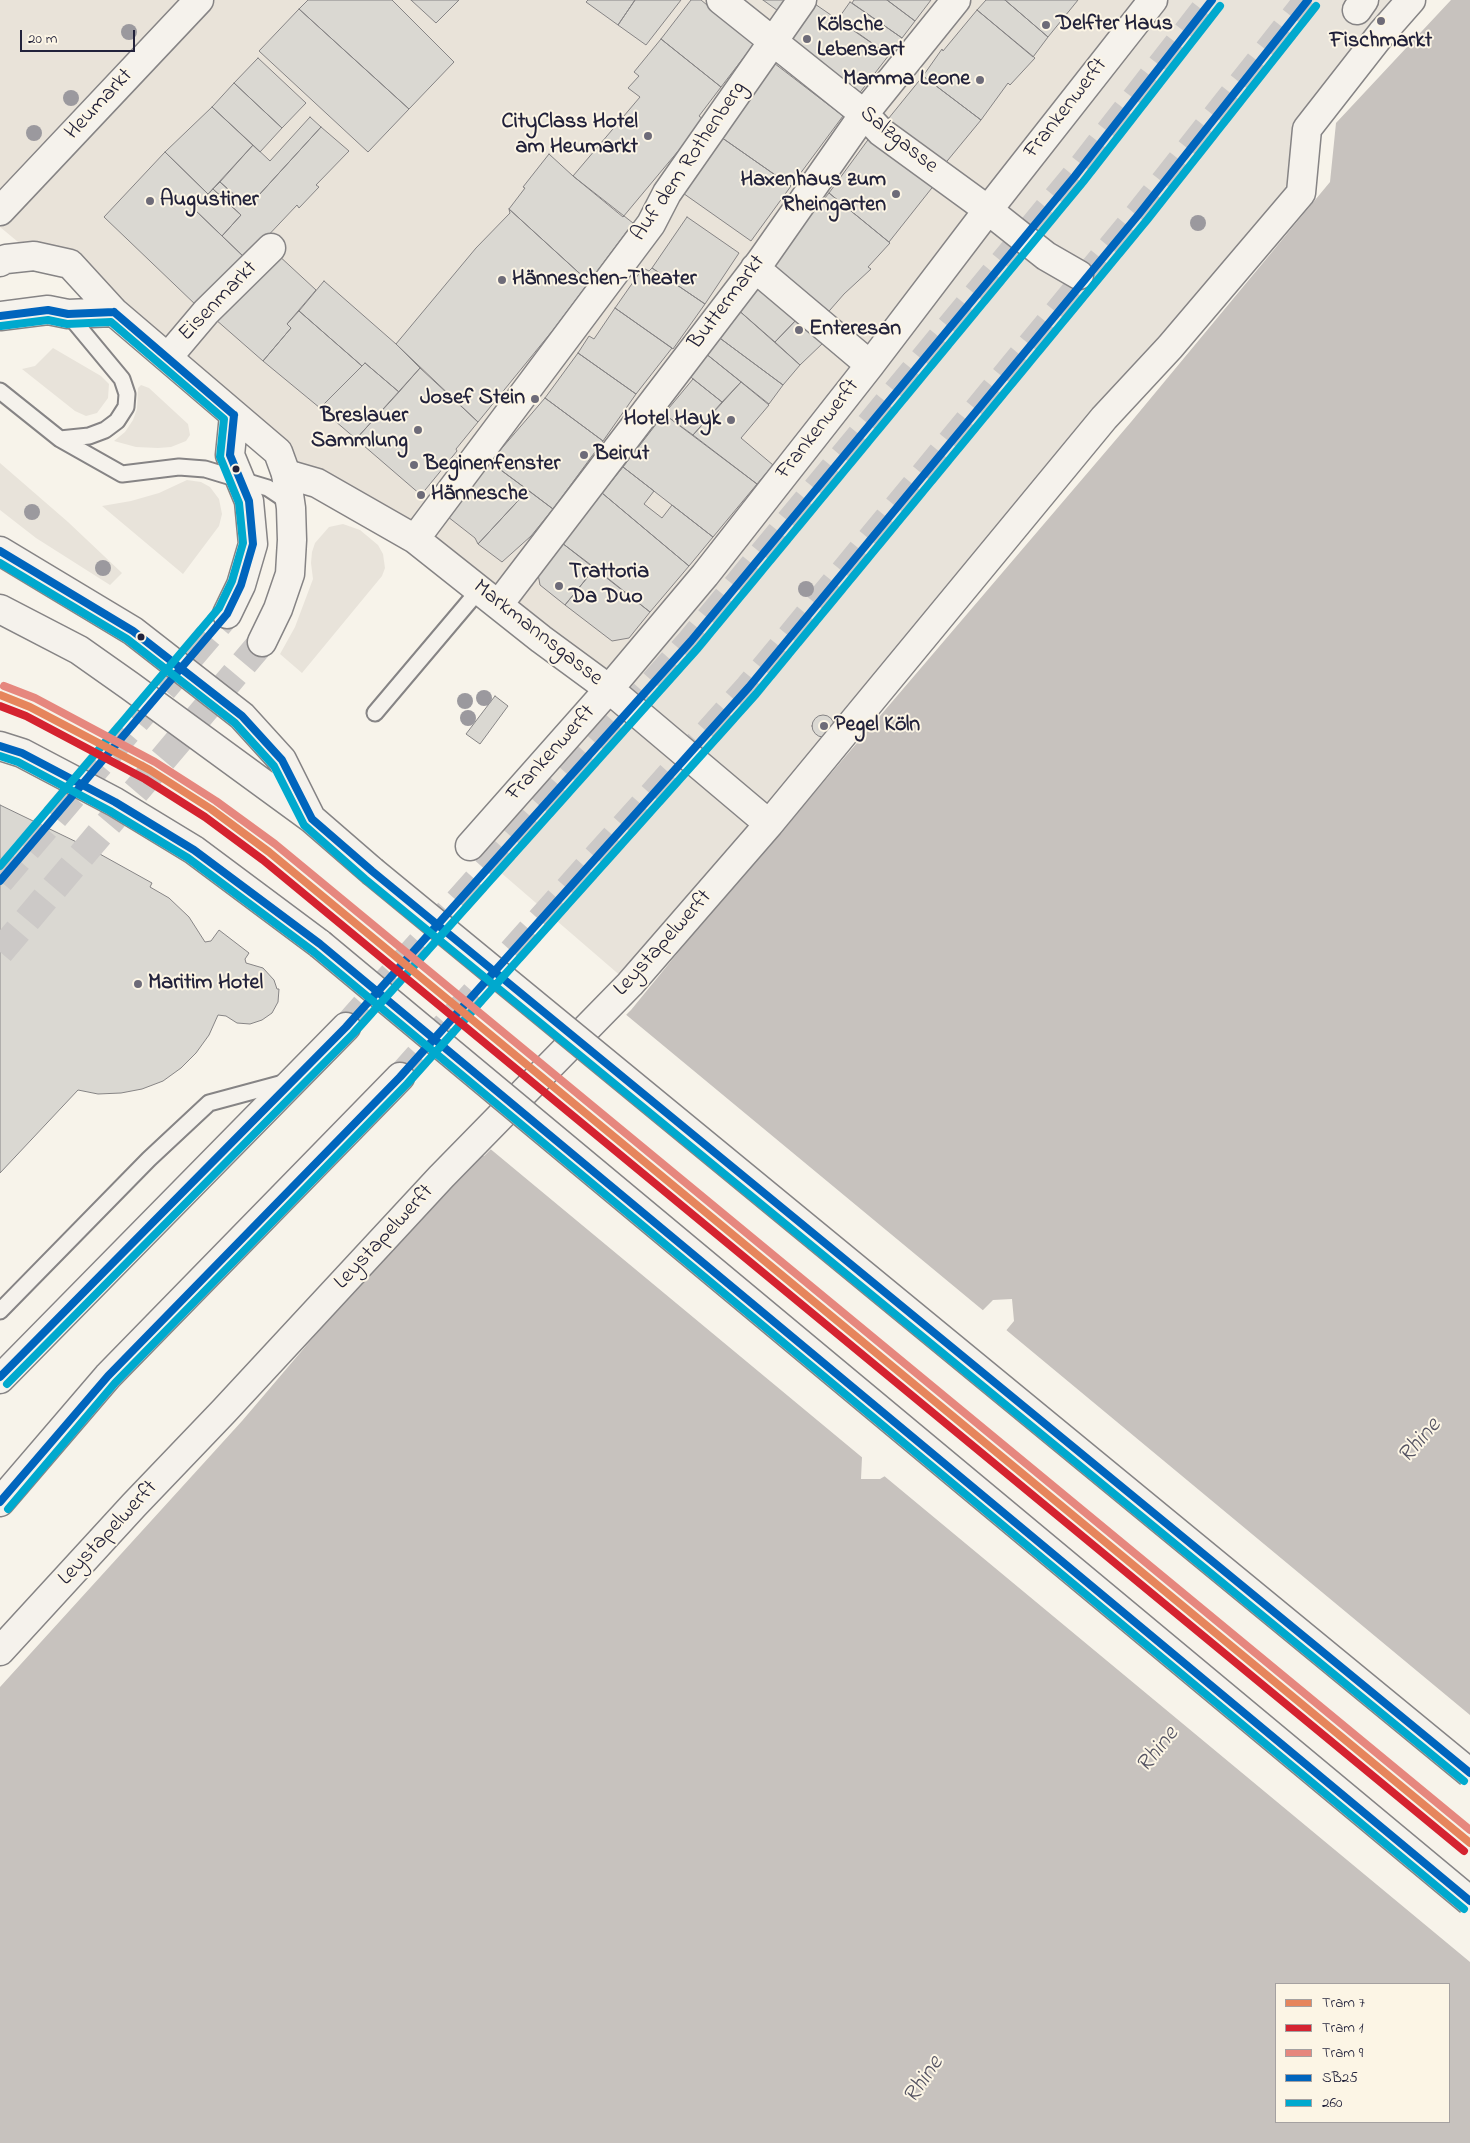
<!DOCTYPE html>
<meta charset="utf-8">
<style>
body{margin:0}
#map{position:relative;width:1470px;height:2143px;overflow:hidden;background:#f7f3ea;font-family:"Indie Flower",sans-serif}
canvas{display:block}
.legend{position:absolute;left:1275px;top:1983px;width:175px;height:140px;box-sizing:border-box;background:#fcf5e5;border:1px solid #a5a1a1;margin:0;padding:6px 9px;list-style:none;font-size:15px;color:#22223b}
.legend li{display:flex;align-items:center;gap:10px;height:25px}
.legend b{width:25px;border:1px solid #a5a1a1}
.scale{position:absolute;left:20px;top:30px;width:115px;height:22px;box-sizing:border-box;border:2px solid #22223b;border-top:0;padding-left:6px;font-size:15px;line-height:18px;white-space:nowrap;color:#22223b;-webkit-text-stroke:4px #fcf5e5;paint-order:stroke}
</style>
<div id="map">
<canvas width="1470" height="2143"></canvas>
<ul class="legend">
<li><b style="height:6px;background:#e6855c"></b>Tram 7</li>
<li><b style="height:6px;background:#d52330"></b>Tram 1</li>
<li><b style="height:6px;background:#e6877e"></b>Tram 9</li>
<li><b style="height:6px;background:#0065bd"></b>SB25</li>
<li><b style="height:6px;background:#00a9ce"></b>260</li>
</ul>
<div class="scale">20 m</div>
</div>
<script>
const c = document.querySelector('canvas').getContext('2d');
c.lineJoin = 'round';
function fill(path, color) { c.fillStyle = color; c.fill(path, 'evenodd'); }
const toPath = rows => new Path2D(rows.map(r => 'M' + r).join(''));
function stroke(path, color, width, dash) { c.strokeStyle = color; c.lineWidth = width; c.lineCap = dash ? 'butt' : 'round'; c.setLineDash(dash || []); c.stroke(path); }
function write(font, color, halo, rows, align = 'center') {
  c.font = font + ' "Indie Flower",sans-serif'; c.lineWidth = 4; c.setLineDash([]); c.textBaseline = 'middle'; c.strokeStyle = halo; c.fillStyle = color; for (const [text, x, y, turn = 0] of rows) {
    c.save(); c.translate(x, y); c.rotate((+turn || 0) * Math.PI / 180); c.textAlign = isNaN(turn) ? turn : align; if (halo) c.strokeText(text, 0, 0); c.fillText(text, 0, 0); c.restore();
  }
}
fill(toPath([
 [0,0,1136,0,618,680,245,430,0,227]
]), '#e9e3d9');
fill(toPath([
 [1153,0,1411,0,1307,129,1301,193,630,984,470,846],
 [53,348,101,376,109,384,108,398,97,413,86,416,75,411,22,369,35,366],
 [141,385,149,388,188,424,190,435,186,441,171,447,158,448,136,447,114,441,125,432,133,420,137,409,138,388],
 [0,463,68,522,122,573,110,585,36,538,0,510],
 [187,480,201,482,210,487,219,499,222,514,219,526,183,574,102,506,131,501,159,493],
 [343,524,360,530,378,545,383,554,385,568,382,576,302,673,280,654,295,627,313,579,311,563,312,552,315,543,329,527]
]), '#e8e3da');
fill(toPath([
 [1451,0,1470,0,1470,2143,0,2143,0,1687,242,1421,471,1152,484,1156,631,1010,733,885,751,867,1131,422,1330,182,1336,123],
 [1012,1299,1014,1321,885,1476,880,1479,861,1479,862,1457,983,1310,993,1300],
 [1276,1984,1449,1984,1449,2122,1276,2122]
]), '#c7c2be');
fill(toPath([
 [624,1013,985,1312,864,1459,488,1147],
 [1005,1329,1470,1715,1470,1962,883,1475]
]), '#f7f3ea');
const building = toPath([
 [308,0,392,0,454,62,409,109,299,9,308,0],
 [411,0,459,0,436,23,411,0],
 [588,0,635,0,618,25,586,2,588,0],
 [635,0,681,0,646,45,618,25,635,0],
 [691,0,701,0,754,44,721,87,661,39,691,0],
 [763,0,790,0,781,13,763,0],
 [854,0,887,0,915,21,902,38,852,3,854,0],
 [887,0,931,0,915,21,887,0],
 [986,0,1005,0,1048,37,1033,57,977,10,986,0],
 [1005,0,1078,0,1048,37,1005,0],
 [812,2,889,55,858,95,782,44,812,2],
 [850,2,902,38,889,55,838,19,850,2],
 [299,9,409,109,368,152,259,51,299,9],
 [977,10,1035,58,1010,85,1008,83,981,120,923,76,942,49,943,51,977,10],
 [661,39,721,87,699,116,704,120,623,217,573,176,640,97,628,88,639,76,634,72,661,39],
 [258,58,306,103,282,128,234,83,258,58],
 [770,60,843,116,791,186,718,135,770,60],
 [923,76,981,120,943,166,884,124,923,76],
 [234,83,282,128,260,152,212,107,234,83],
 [212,107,253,145,208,194,165,152,212,107],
 [310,117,321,127,248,207,220,182,253,145,270,161,310,117],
 [321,127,349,151,316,185,319,187,299,208,297,205,244,261,245,258,222,236,241,215,213,189,220,182,248,207,321,127],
 [873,133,935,184,889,242,829,193,873,133],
 [718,135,791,186,751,241,680,191,718,135],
 [165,152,208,194,194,209,245,258,198,307,104,217,165,152],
 [549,154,573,176,633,223,589,282,509,209,525,188,523,187,549,154],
 [213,189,241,215,222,236,194,209,213,189],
 [829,193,890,243,868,267,871,269,844,294,823,318,767,268,829,193],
 [509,209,589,282,553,330,478,422,396,344,476,248,510,213,509,209],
 [687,217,739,253,705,304,652,268,687,217],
 [277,254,316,290,287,324,291,328,263,361,215,319,277,254],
 [643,268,649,271,652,268,705,304,673,349,615,308,643,268],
 [756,280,798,318,775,342,736,308,756,280],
 [324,281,396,344,420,368,399,392,365,363,362,366,299,311,324,281],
 [615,308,672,348,636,394,578,353,589,336,594,339,615,308],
 [736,308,800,365,783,385,717,336,736,308],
 [299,311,362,366,320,408,263,361,291,328,287,324,299,311],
 [798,318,824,342,800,365,775,342,798,318],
 [717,336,783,385,769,404,705,353,717,336],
 [578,353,636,394,603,441,545,398,578,353],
 [705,353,741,382,722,402,687,374,705,353],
 [365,363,399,392,356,439,320,408,365,363],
 [420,368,478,422,456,449,457,451,421,495,356,439,420,368],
 [693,379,722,402,693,435,664,414,693,379],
 [741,382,769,405,741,438,773,465,757,484,693,435,741,382],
 [545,398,603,441,553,509,490,462,545,398],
 [664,414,757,484,713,537,623,467,664,414],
 [490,462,528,490,478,544,475,538,443,513,490,462],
 [623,467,654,491,644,504,662,518,672,505,713,537,689,566,602,493,623,467],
 [528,490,553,509,531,536,502,562,478,544,528,490],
 [602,493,689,566,650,612,562,543,602,493],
 [562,543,595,568,565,605,540,585,538,574,562,543],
 [595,568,650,612,629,638,612,641,565,605,595,568],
 [495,696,508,706,480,744,466,734,495,696],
 '812 726a11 11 0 1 1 22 0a11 11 0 1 1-22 0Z',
 [0,805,89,848,152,883,150,887,169,898,189,917,205,942,211,941,219,930,249,953,245,959,246,963,263,968,274,980,277,989,279,989,278,1002,272,1013,262,1020,250,1024,237,1023,226,1016,218,1015,209,1035,196,1053,181,1068,163,1081,142,1089,121,1093,98,1094,78,1090,0,1173,0,805]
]);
fill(building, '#dad8d2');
stroke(building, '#868485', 1);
stroke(toPath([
 [0,881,227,614],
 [0,952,262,642]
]), '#ccc9c7', 28, [28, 14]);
stroke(toPath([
 [346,1027,691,641,1075,176,1212,0],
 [400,1077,749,687,1139,214,1308,0]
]), '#ccc9c7', 28, [28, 14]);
const lane = toPath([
 [0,391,60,439,122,474,179,467,205,469,268,488,280,496,289,505],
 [60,439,89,436,105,430,117,421,126,407,127,394,122,379,68,314],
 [375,713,479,590],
 [0,1311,149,1159,209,1103,287,1082]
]);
const street = toPath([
 [721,0,864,114,881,132,988,210,1046,256,1079,275],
 [1357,10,1364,0],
 [0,211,199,0],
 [755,268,870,365],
 [168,357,206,312,271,248],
 [286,474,317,483,415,539,541,639,609,689,769,824],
 [415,539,651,224,667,193,802,0],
 [499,604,761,261,864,114,956,0],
 [470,846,609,689,705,575,870,365,988,210,1153,0],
 [0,1651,134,1505,224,1411,441,1177,630,984,769,824,1104,418,1170,347,1301,193,1307,129,1382,33,1411,0]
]);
const secondary = toPath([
 [0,262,6,259,34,256,70,264,114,312,278,452,286,474,291,508,292,540,290,574,278,609,262,642],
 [0,316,48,310,68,314,114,312],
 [0,551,133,631,242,716,282,760,310,816],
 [0,609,79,650,130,686,312,819,372,871],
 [227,614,241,585,253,544,249,501,230,455,234,415],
 [0,746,22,753,115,802,194,850,320,944]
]);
const primary = toPath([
 [0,1379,346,1027],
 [0,1502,108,1376,400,1077]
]);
stroke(lane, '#868485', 19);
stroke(street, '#868485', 31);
stroke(secondary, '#868485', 31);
stroke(primary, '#868485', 31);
stroke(lane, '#f5f2ec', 15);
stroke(street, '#f5f2ec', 28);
stroke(secondary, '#f5f2ec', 28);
stroke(primary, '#f5f2ec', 28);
const secondaryBridge = toPath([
 [372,871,1470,1773],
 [320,944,1470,1901]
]);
stroke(secondaryBridge, '#868485', 31, []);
stroke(secondaryBridge, '#f5f2ec', 28);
stroke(toPath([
 [114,312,234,415],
 [0,316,48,310,68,314,114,312],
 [0,551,133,631,242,716,282,760,312,819,372,871,1470,1773],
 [0,746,22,753,115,802,194,850,320,944,1470,1901],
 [0,881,227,614,241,585,253,544,249,501,230,455,234,415],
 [0,1377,346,1027,691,641,1075,176,1212,0],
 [0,1502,108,1376,400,1077,749,687,1139,214,1308,0]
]), '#0065bd', 8);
stroke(toPath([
 [0,563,127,639,235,723,274,766,304,825,365,879,1464,1781],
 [0,756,18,762,110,811,188,858,314,952,1464,1909],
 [0,866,219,608,232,581,243,543,239,503,220,457,224,419,111,322,67,324,48,320,1,326],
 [7,1384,353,1034,698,648,1083,182,1220,6],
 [8,1509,115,1383,407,1084,756,694,1147,220,1316,6]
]), '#00a9ce', 8);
stroke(toPath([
 [0,695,30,707,150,770,211,809,269,852,1470,1843]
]), '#e6855c', 8);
stroke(toPath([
 [0,706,26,716,145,779,205,817,263,860,1464,1851]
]), '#d52330', 8);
stroke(toPath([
 [4,686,35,698,155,762,216,801,275,844,1470,1830]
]), '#e6877e', 8);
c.fillStyle = '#9b999e';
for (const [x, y] of [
 [129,32],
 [71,98],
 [34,133],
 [1198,223],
 [32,512],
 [103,568],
 [806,589],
 [484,698],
 [465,701],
 [468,718]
]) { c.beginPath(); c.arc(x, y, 8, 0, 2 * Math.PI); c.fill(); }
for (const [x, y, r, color] of [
 [1381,21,5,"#6d6b78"],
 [1046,25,5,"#6d6b78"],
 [807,39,5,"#6d6b78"],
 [980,80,5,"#6d6b78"],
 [648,136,5,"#6d6b78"],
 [896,194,5,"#6d6b78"],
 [150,201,5,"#6d6b78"],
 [502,280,5,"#6d6b78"],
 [799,330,5,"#6d6b78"],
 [535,399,5,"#6d6b78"],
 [731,420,5,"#6d6b78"],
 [418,430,5,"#6d6b78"],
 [584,455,5,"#6d6b78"],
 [414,465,5,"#6d6b78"],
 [236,469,4.5,"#22223b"],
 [421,495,5,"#6d6b78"],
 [559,586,5,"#6d6b78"],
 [141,637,4.5,"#22223b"],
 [824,726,5,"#6d6b78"],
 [138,984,5,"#6d6b78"]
]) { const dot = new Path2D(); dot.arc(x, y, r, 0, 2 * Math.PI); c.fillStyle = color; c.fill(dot); stroke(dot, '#fcf5e5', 2); }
write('bold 22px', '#22223b', '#fcf5e5', [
 ["Delfter Haus",1056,25],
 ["Kölsche",817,26],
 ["Lebensart",817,51],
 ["Fischmarkt",1381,42,"center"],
 ["Mamma Leone",970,80,"right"],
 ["CityClass Hotel",638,123,"right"],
 ["am Heumarkt",638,148,"right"],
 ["Haxenhaus zum",886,181,"right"],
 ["Rheingarten",886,206,"right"],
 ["Augustiner",160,201],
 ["Hänneschen-Theater",512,280],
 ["Enteresan",809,330],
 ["Josef Stein",525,399,"right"],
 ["Breslauer",408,417,"right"],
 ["Sammlung",408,442,"right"],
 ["Hotel Hayk",721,420,"right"],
 ["Beirut",594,455],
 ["Beginenfenster",424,465],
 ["Hännesche",431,495],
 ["Trattoria",569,573],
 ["Da Duo",569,598],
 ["Pegel Köln",834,726],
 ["Maritim Hotel",148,984]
], 'left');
write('22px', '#22223b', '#fcf5e5', [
 ["Heumarkt",100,105,-47],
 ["Frankenwerft",1067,109,-52],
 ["Salzgasse",898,141,39],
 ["Auf dem Rothenberg",690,162,-56],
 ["Eisenmarkt",219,302,-46],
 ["Buttermarkt",728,303,-53],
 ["Frankenwerft",819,430,-52],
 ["Markmannsgasse",537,634,38],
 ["Frankenwerft",552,754,-48],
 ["Leystapelwerft",664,944,-48],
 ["Leystapelwerft",385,1238,-47],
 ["Leystapelwerft",109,1534,-47]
]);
write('italic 24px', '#545362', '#fcf5e5', [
 ["Rhine",1421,1442,-49],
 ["Rhine",1159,1751,-51],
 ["Rhine",925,2081,-56]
]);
</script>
